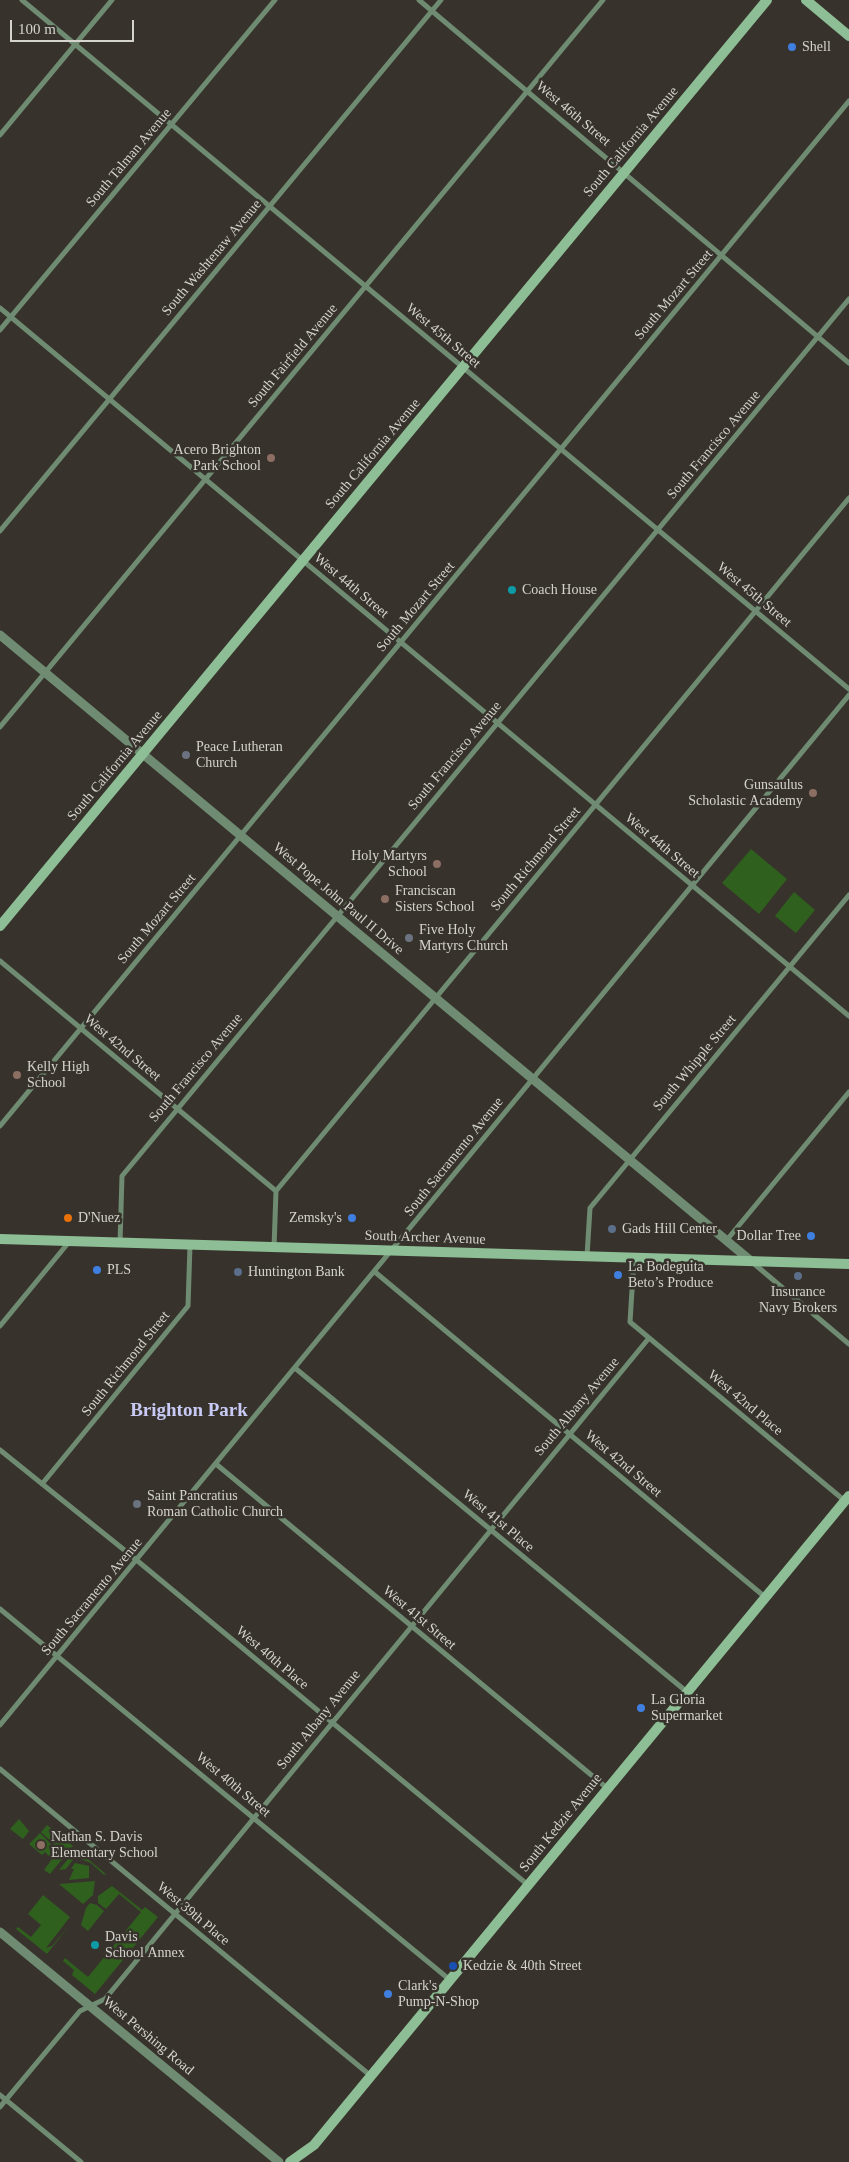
<!DOCTYPE html>
<meta charset="utf-8">
<style>
body{margin:0}
#map{position:relative;width:849px;height:2162px;overflow:hidden;background:#37332c;font-family:Georgia,serif}
canvas{display:block}
.scale{position:absolute;left:10px;top:20px;width:124px;height:22px;box-sizing:border-box;border:2px solid #d5d3ce;border-top:0;padding-left:6px;font-size:15px;line-height:18px;white-space:nowrap;color:#d5d3ce;-webkit-text-stroke:4px #37332c;paint-order:stroke}
</style>
<div id="map">
<canvas width="849" height="2162"></canvas>
<div class="scale">100 m</div>
</div>
<script>
const c = document.querySelector('canvas').getContext('2d');
c.lineJoin = 'round';
function fill(path, color) { c.fillStyle = color; c.fill(path, 'evenodd'); }
const toPath = rows => new Path2D(rows.map(r => 'M' + r).join(''));
function stroke(path, color, width, dash) { c.strokeStyle = color; c.lineWidth = width; c.lineCap = dash ? 'butt' : 'round'; c.setLineDash(dash || []); c.stroke(path); }
function write(font, color, halo, rows, align = 'center') {
  c.font = font + ' Georgia,serif'; c.lineWidth = 5; c.setLineDash([]); c.textBaseline = 'middle'; c.strokeStyle = halo; c.fillStyle = color; for (const [text, x, y, turn = 0] of rows) {
    c.save(); c.translate(x, y); c.rotate((+turn || 0) * Math.PI / 180); c.textAlign = isNaN(turn) ? turn : align; if (halo) c.strokeText(text, 0, 0); c.fillText(text, 0, 0); c.restore();
  }
}
fill(toPath([
 [751,849,787,879,759,914,722,883],
 [794,892,815,910,796,933,775,916],
 [19,1819,29,1831,23,1839,10,1829],
 [47,1825,73,1846,65,1855,41,1832],
 [40,1833,64,1857,50,1874,44,1870,52,1859,45,1852,42,1855,29,1844],
 [76,1849,107,1875,103,1874,91,1863,75,1857,66,1869,59,1870],
 [75,1863,89,1866,89,1878,69,1880,74,1869,71,1869],
 [95,1881,93,1895,83,1904,59,1884],
 [112,1886,142,1910,145,1907,158,1917,95,1994,72,1975,74,1970,63,1961,65,1958,88,1977,141,1912,119,1894,106,1909,98,1903,98,1896],
 [43,1895,70,1917,46,1948,52,1946,69,1926,47,1954,16,1929,18,1927,31,1937,41,1925,28,1914],
 [90,1903,97,1905,104,1911,88,1931,81,1925,86,1908]
]), '#2f601e');
stroke(toPath([
 [22,0,849,689],
 [419,0,849,363],
 [0,135,112,0],
 [0,308,849,1016],
 [0,330,275,0],
 [0,531,441,0],
 [0,727,603,0],
 [0,961,276,1191],
 [0,1126,849,101],
 [726,1241,849,1092],
 [120,1243,122,1176,849,299],
 [274,1248,276,1191,849,498],
 [587,1256,590,1208,849,895],
 [634,1258,630,1322,845,1501],
 [752,1262,849,1344],
 [375,1272,765,1597],
 [0,1326,69,1242],
 [295,1368,687,1692],
 [0,1450,128,1553,528,1885],
 [216,1464,607,1788],
 [42,1484,188,1306,190,1245],
 [0,1609,450,1980],
 [0,1725,849,695],
 [0,1769,371,2076],
 [0,2095,81,2162],
 [0,2107,80,2011,105,1999,649,1338]
]), '#6f8c73', 5);
stroke(toPath([
 [0,635,751,1261],
 [0,1932,279,2162]
]), '#6f8c73', 9);
stroke(toPath([
 [806,0,849,36],
 [0,926,767,0],
 [0,1239,849,1264],
 [290,2162,314,2145,849,1496]
]), '#8ebe95', 10);
for (const [x, y, r, color] of [
 [792,47,5,"#3f7fe0"],
 [271,458,5,"#8d6e63"],
 [512,590,5,"#0f9aa8"],
 [186,755,5,"#6b7280"],
 [813,793,5,"#8d6e63"],
 [437,864,5,"#8d6e63"],
 [385,899,5,"#8d6e63"],
 [409,938,5,"#6b7280"],
 [17,1075,5,"#8d6e63"],
 [68,1218,5,"#e8710a"],
 [352,1218,5,"#3f7fe0"],
 [612,1229,5,"#5c6f8a"],
 [811,1236,5,"#3f7fe0"],
 [97,1270,5,"#3f7fe0"],
 [238,1272,5,"#5c6f8a"],
 [618,1275,5,"#3f7fe0"],
 [798,1276,5,"#5c6f8a"],
 [137,1504,5,"#6b7280"],
 [641,1708,5,"#3f7fe0"],
 [41,1845,5,"#8d6e63"],
 [95,1945,5,"#0f9aa8"],
 [453,1966,5,"#1a4fb4"],
 [388,1994,5,"#3f7fe0"]
]) { const dot = new Path2D(); dot.arc(x, y, r, 0, 2 * Math.PI); c.fillStyle = color; c.fill(dot); stroke(dot, '#37332c', 2); }
write('14px', '#d5d3ce', '#37332c', [
 ["Shell",802,47],
 ["Acero Brighton",261,450,"right"],
 ["Park School",261,466,"right"],
 ["Coach House",522,590],
 ["Peace Lutheran",196,747],
 ["Church",196,763],
 ["Gunsaulus",803,785,"right"],
 ["Scholastic Academy",803,801,"right"],
 ["Holy Martyrs",427,856,"right"],
 ["School",427,872,"right"],
 ["Franciscan",395,891],
 ["Sisters School",395,907],
 ["Five Holy",419,930],
 ["Martyrs Church",419,946],
 ["Kelly High",27,1067],
 ["School",27,1083],
 ["D'Nuez",78,1218],
 ["Zemsky's",342,1218,"right"],
 ["Gads Hill Center",622,1229],
 ["Dollar Tree",801,1236,"right"],
 ["La Bodeguita",628,1267],
 ["Beto’s Produce",628,1283],
 ["PLS",107,1270],
 ["Huntington Bank",248,1272],
 ["Insurance",798,1292,"center"],
 ["Navy Brokers",798,1308,"center"],
 ["Saint Pancratius",147,1496],
 ["Roman Catholic Church",147,1512],
 ["La Gloria",651,1700],
 ["Supermarket",651,1716],
 ["Nathan S. Davis",51,1837],
 ["Elementary School",51,1853],
 ["Davis",105,1937],
 ["School Annex",105,1953],
 ["Kedzie & 40th Street",463,1966],
 ["Clark's",398,1986],
 ["Pump-N-Shop",398,2002]
], 'left');
write('14px', '#d5d3ce', '#37332c', [
 ["West 46th Street",573,114,40],
 ["South California Avenue",631,142,-50],
 ["South Talman Avenue",129,158,-50],
 ["South Washtenaw Avenue",212,258,-50],
 ["South Mozart Street",674,295,-50],
 ["West 45th Street",443,336,40],
 ["South Fairfield Avenue",293,356,-50],
 ["South Francisco Avenue",714,445,-50],
 ["South California Avenue",373,454,-50],
 ["West 44th Street",351,586,40],
 ["West 45th Street",754,595,40],
 ["South Mozart Street",416,607,-50],
 ["South Francisco Avenue",455,756,-50],
 ["South California Avenue",115,766,-50],
 ["West 44th Street",662,846,40],
 ["South Richmond Street",536,859,-50],
 ["West Pope John Paul II Drive",338,899,40],
 ["South Mozart Street",157,919,-50],
 ["West 42nd Street",122,1048,40],
 ["South Whipple Street",695,1063,-50],
 ["South Francisco Avenue",196,1068,-50],
 ["South Sacramento Avenue",454,1157,-51],
 ["South Archer Avenue",425,1238,2],
 ["South Richmond Street",126,1364,-51],
 ["West 42nd Place",745,1403,40],
 ["South Albany Avenue",577,1407,-50],
 ["West 42nd Street",623,1464,40],
 ["West 41st Place",498,1521,40],
 ["South Sacramento Avenue",92,1597,-50],
 ["West 41st Street",419,1618,40],
 ["West 40th Place",272,1658,40],
 ["South Albany Avenue",319,1720,-51],
 ["West 40th Street",233,1785,40],
 ["South Kedzie Avenue",561,1823,-51],
 ["West 39th Place",193,1914,40],
 ["West Pershing Road",148,2036,40]
]);
write('bold 19px', '#c8caf5', '#37332c', [
 ["Brighton Park",189,1411]
]);
</script>
